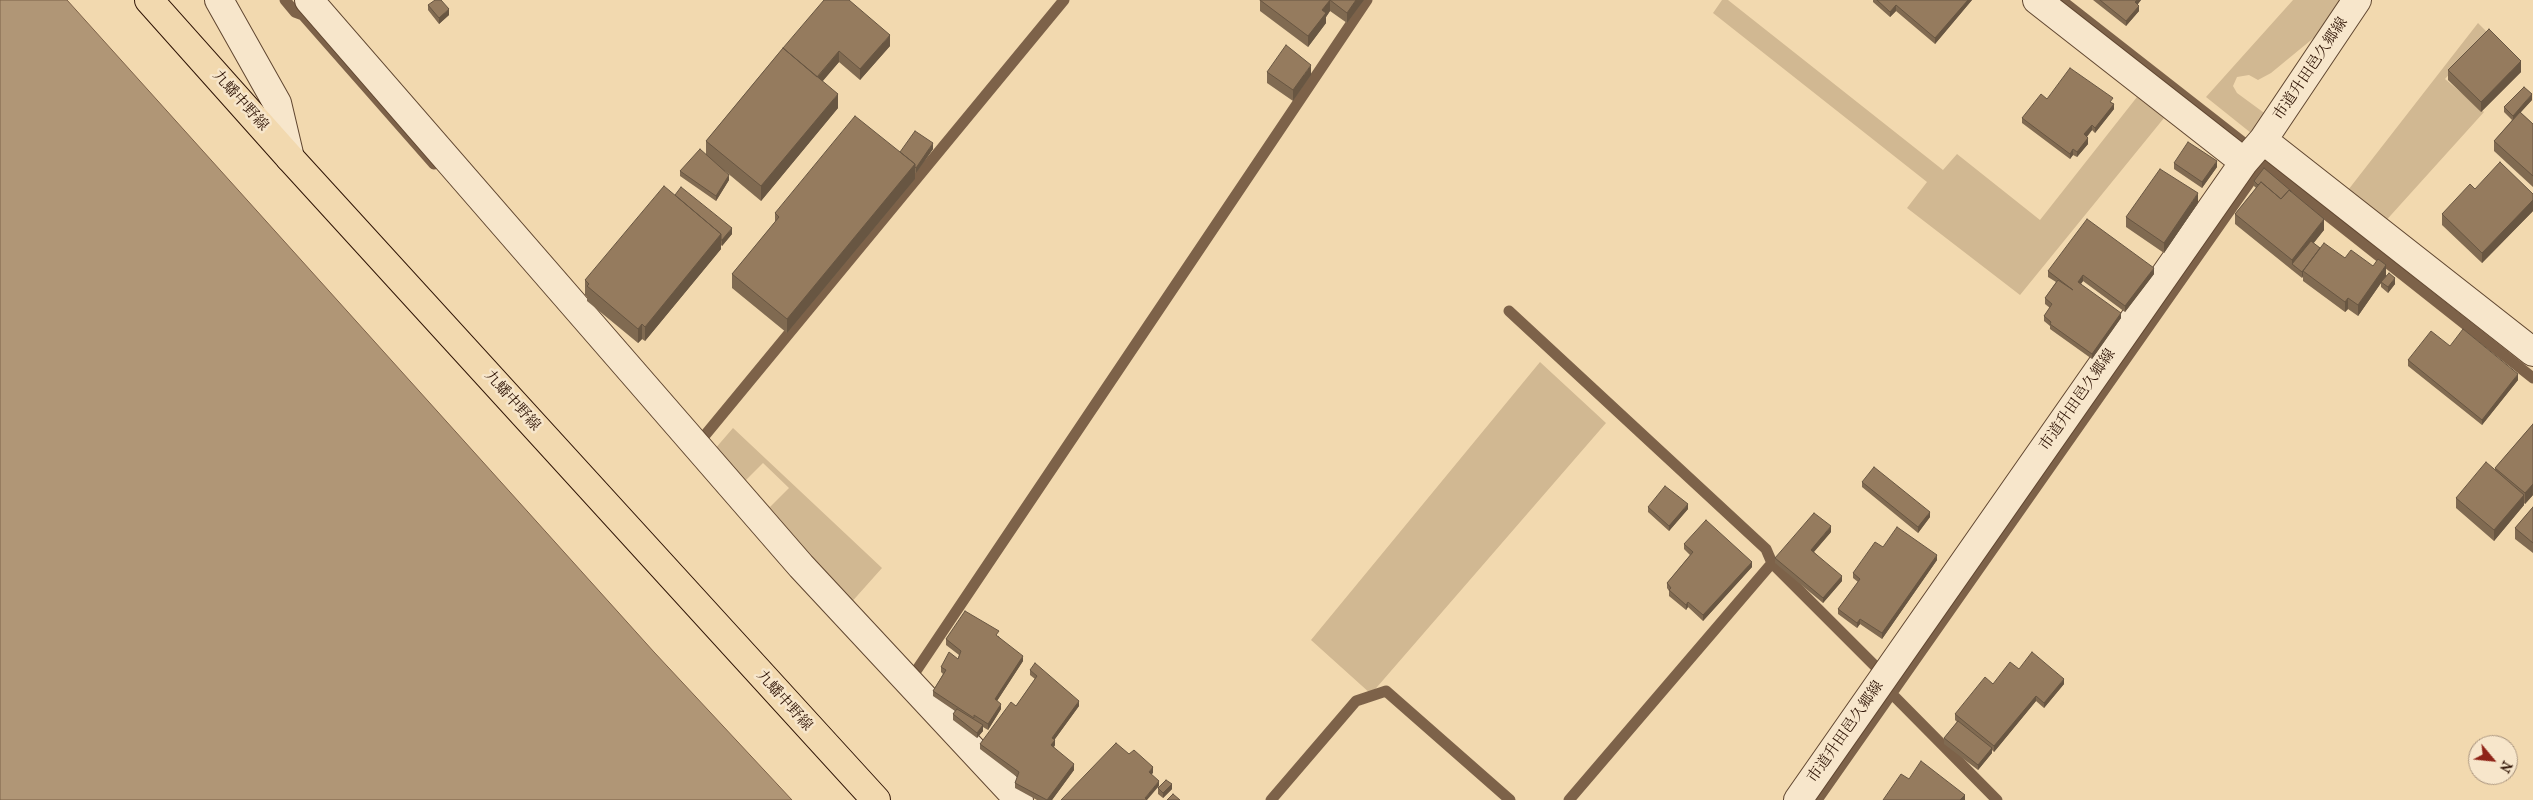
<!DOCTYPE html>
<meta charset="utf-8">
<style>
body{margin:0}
#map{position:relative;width:2533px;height:800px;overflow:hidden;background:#f2d9af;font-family:"IM FELL French Canon",serif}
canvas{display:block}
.north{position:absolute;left:2468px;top:735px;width:50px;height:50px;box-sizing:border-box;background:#f7e6cb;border:1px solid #a7927c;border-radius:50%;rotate:118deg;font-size:14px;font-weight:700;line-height:20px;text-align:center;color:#301506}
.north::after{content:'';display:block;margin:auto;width:18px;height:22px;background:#8f2418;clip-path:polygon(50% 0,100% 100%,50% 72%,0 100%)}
</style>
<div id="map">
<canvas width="2533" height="800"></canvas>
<div class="north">N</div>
</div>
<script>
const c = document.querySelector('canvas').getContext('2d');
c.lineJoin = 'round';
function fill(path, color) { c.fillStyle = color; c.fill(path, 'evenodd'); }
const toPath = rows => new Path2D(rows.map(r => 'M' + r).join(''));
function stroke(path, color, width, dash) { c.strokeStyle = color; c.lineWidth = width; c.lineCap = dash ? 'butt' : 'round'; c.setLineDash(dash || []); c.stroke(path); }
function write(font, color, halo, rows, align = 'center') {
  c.font = font + ' "IM FELL French Canon","Noto Serif JP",serif'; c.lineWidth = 5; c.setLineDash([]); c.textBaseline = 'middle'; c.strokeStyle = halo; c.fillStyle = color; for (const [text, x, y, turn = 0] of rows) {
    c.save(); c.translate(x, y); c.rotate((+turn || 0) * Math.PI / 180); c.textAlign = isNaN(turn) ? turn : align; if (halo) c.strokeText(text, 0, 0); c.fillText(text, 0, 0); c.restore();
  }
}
fill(toPath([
 [1722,0,1728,0,1943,170,1957,154,2040,220,2137,97,2164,118,2020,295,1907,208,1927,182,1713,13],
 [2293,0,2347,0,2333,22,2271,73,2258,80,2249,75,2237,77,2233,86,2237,93,2267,115,2251,133,2206,97],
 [2478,23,2487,32,2445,79,2484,112,2382,225,2345,194],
 [1540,362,1606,423,1371,694,1311,640],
 [733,428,882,568,849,605,714,450],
 [763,463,789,488,770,507,746,480]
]), '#d1b892');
const water = toPath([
 [0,0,67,0,654,652,792,800,0,800,0,0]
]);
fill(water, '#b09676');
stroke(water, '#7d6249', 1);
stroke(toPath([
 [285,0,295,12,303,15,434,164],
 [2061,0,2244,143,2270,170,2533,378],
 [1509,311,1766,549,1772,563,1886,677],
 [706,434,1064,0],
 [914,674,1367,0],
 [1891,693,1997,800],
 [1271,800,1356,701,1386,691,1510,800],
 [1569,800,1772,563],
 [1817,800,2263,163]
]), '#7d6249', 11);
const minor = toPath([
 [219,0,277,103,290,158],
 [309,0,801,566,1019,800],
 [2037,0,2244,162],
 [2263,140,2533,352],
 [1798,800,2244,162,2263,140,2357,0]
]);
const major = toPath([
 [149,0,290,158,876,800]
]);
stroke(minor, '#604630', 30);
stroke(major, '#301506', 30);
stroke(minor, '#f7e6cb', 28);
stroke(major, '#f2d9af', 28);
fill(toPath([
 [1260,0,1364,0,1347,23,1330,11,1326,17,1326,23,1308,47,1260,11],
 [1873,0,1972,0,1935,44,1896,11,1890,17,1873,2],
 [2093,0,2141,0,2137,5,2139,11,2126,26],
 [428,5,449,15,439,24,428,10],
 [890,46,860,80,839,62,822,81,838,108,761,201,725,171,729,180,716,201,680,176,680,171,706,154,706,141,783,48],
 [2448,70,2521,72,2481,112,2448,80],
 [1267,72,1311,75,1293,101,1267,83],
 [2047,99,2113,103,2114,109,2095,133,2092,130,2087,137,2088,144,2077,157,2073,155,2070,159,2022,123,2022,118],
 [2532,100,2520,112,2533,124,2533,187,2494,151,2494,141,2512,120,2504,112,2504,107],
 [933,149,916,173,915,173,915,179,787,333,732,288,732,274,775,222,775,213,900,152],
 [2174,163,2217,167,2202,188,2174,169],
 [2254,181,2291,192,2324,230,2313,243,2320,248,2386,275,2395,284,2388,293,2381,287,2381,283,2358,316,2348,309,2345,312,2303,281,2303,276,2302,278,2292,270,2235,224,2235,214,2256,188,2254,186],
 [2475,189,2533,194,2533,211,2482,263,2442,225,2442,214],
 [675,195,732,234,722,246,721,245,721,249,645,341,642,339,638,343,587,301,587,297,585,295,585,280],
 [2198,203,2164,253,2126,227,2126,217],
 [2048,271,2154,274,2125,312,2083,281,2081,284,2121,318,2092,359,2050,329,2050,326,2044,321,2044,316,2050,308,2045,304,2045,298,2056,282,2048,277],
 [2450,346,2518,380,2482,425,2408,366,2408,360],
 [2533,424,2533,495,2525,504,2524,503,2524,505,2494,541,2456,508,2456,498,2495,470,2495,468],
 [1862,482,1930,517,1918,533,1862,487],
 [1648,507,1688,509,1669,531,1648,512],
 [2533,507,2533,553,2515,539,2515,528],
 [1831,532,1814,552,1842,581,1823,603,1775,563,1775,558],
 [1684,544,1752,567,1703,621,1688,607,1686,610,1669,596,1669,591,1667,588,1667,583,1690,555,1684,549],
 [1883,547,1937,560,1882,639,1860,624,1857,628,1838,614,1838,609,1858,582,1853,578,1853,573],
 [999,636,999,637,1023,661,997,701,1001,709,988,730,983,727,983,731,977,738,953,720,953,714,955,711,933,696,933,691,943,674,941,672,941,667,958,659,959,655,946,645,946,639],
 [2019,669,2064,684,2044,708,2036,701,1994,752,1992,750,1992,753,1978,770,1944,744,1944,738,1957,722,1955,720,1955,714,1993,684],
 [1030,670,1079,706,1055,739,1055,745,1054,747,1074,770,1052,800,1037,800,1015,788,1015,783,1017,777,980,749,980,744,1016,706,1035,679,1030,675],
 [1158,788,1172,789,1163,798,1158,794]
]), '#806a51');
fill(toPath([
 [1330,0,1330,11,1326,17,1326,23,1308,47,1308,36,1322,10],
 [1356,0,1364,0,1347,23,1347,13],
 [1968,0,1972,0,1935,44,1935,38],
 [2137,0,2141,0,2135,8,2135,2],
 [1896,5,1896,11,1890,17,1890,12],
 [2139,6,2139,11,2126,26,2126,21],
 [449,9,449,15,439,24,439,18],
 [890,35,890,46,860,80,860,69],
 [839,51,839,62,817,88,817,78],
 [2521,61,2521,72,2481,112,2481,102],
 [1311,65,1311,75,1293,101,1293,90],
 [838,94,838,108,761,201,761,186],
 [2532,94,2532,100,2513,121,2513,116],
 [2114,104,2114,109,2095,133,2095,128],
 [2092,125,2092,130,2084,140,2084,134],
 [2088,138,2088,144,2077,157,2077,152],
 [933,143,933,149,916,173,916,168],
 [2073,149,2073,155,2070,159,2070,154],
 [2217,161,2217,167,2202,188,2202,182],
 [915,164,915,179,787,333,787,319],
 [729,175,729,180,716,201,716,196],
 [2198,193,2198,203,2164,253,2164,243],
 [2533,200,2533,211,2482,263,2482,253],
 [2324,219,2324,230,2295,267,2292,264,2292,270,2292,260],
 [732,228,732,234,722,246,722,240],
 [721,234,721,249,645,341,645,327],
 [2386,265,2386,276,2381,282,2381,283,2358,316,2358,305],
 [2154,268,2154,274,2125,312,2125,306],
 [2303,271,2303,276,2302,278,2302,272],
 [2083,275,2083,281,2078,288,2078,282],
 [2395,278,2395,284,2388,293,2388,287],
 [2348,298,2348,309,2345,312,2345,302],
 [2121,313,2121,318,2092,359,2092,354],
 [642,324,642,339,638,343,638,329],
 [2518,374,2518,380,2482,425,2482,420],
 [2533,484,2533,495,2525,504,2525,493],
 [2524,495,2524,505,2494,541,2494,530],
 [1688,504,1688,509,1669,531,1669,526],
 [1930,512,1930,517,1918,533,1918,527],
 [1831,526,1831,532,1811,555,1811,550],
 [1937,555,1937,560,1882,639,1882,633],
 [1752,562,1752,567,1703,621,1703,615],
 [1842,576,1842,581,1823,603,1823,598],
 [1688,602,1688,607,1686,610,1686,605],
 [1860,619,1860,624,1857,628,1857,623],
 [1023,656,1023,661,995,704,995,699],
 [2064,679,2064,684,2044,708,2044,703],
 [2036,696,2036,701,1994,752,1994,746],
 [1079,701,1079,706,1052,743,1052,738],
 [1001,704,1001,709,988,730,988,724],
 [983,725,983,731,977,738,977,733],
 [1055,740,1055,745,1051,751,1051,745],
 [1992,748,1992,753,1978,770,1978,765],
 [1074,764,1074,770,1052,800,1047,800],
 [1153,767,1153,773,1149,777,1149,772],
 [1159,781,1159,786,1147,800,1145,798],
 [1172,784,1172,789,1163,798,1163,793],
 [1965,795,1965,800,1960,800]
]), '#685642');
const building = toPath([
 [435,0,441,0,449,9,439,18,428,5,435,0],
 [824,0,849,0,890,35,860,69,839,51,817,77,783,48,824,0],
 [1260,0,1356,0,1347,13,1330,0,1322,10,1326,13,1308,36,1260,0],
 [1877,0,1968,0,1935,38,1896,5,1890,12,1877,0],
 [2100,0,2137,0,2135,2,2139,6,2126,21,2100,0],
 [2489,29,2521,61,2481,102,2448,70,2489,29],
 [1286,45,1311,65,1293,90,1267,72,1286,45],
 [783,48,838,94,761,186,706,141,783,48],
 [2070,68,2113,98,2110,102,2114,104,2095,128,2092,125,2084,134,2088,138,2077,152,2073,149,2070,154,2022,118,2041,94,2047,99,2070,68],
 [2524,87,2532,94,2513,116,2504,107,2524,87],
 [2520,112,2533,124,2533,176,2494,141,2520,112],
 [855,116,915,164,787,319,732,274,779,217,775,213,855,116],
 [915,131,933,143,916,168,915,167,915,164,900,152,915,131],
 [2188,142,2217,161,2202,182,2174,163,2188,142],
 [700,149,729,175,716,196,680,171,700,149],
 [2500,162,2533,194,2533,200,2482,253,2442,214,2470,184,2475,189,2500,162],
 [2264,168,2291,191,2291,192,2289,190,2281,199,2261,182,2258,185,2254,181,2264,168],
 [2160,169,2198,193,2164,243,2126,217,2160,169],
 [2261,182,2281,199,2289,190,2324,219,2292,260,2235,214,2261,182],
 [664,186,721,234,645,327,642,324,638,329,587,286,589,284,585,280,664,186],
 [681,187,732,228,722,240,721,240,721,234,675,195,681,187],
 [2087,219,2154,268,2125,306,2083,275,2078,282,2121,313,2092,354,2050,324,2051,322,2044,316,2052,304,2045,298,2058,280,2073,290,2048,271,2087,219],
 [2311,241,2320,248,2302,272,2292,264,2311,241],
 [2324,243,2345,258,2351,250,2373,266,2378,259,2386,265,2358,305,2348,298,2345,302,2303,271,2324,243],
 [2389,273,2395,278,2388,287,2381,282,2389,273],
 [2463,329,2518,374,2482,420,2408,360,2431,331,2450,346,2463,329],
 [2533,424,2533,484,2525,493,2495,468,2533,424],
 [2486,462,2524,495,2494,530,2456,498,2486,462],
 [1874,467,1930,512,1918,527,1862,482,1874,467],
 [1665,486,1688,504,1669,526,1648,507,1665,486],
 [2533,507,2533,543,2515,528,2533,507],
 [1814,513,1831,526,1811,550,1842,576,1823,598,1775,558,1814,513],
 [1706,520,1752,562,1703,615,1688,602,1686,605,1669,590,1671,588,1667,583,1693,552,1684,544,1706,520],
 [1897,527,1937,555,1882,633,1860,619,1857,623,1838,609,1860,579,1853,573,1875,542,1883,547,1897,527],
 [965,611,999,631,996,635,1023,656,995,699,1001,704,988,724,974,715,974,718,933,691,946,670,941,667,949,652,958,659,961,651,946,639,965,611],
 [2032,652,2064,679,2044,703,2036,696,1994,746,1955,714,1985,677,1993,684,2010,662,2019,669,2032,652],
 [1035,663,1079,701,1052,738,1055,740,1051,745,1074,764,1047,800,1015,783,1019,772,980,744,1011,702,1016,706,1037,676,1030,670,1035,663],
 [957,709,983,725,977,733,953,714,957,709],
 [1958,721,1992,748,1978,765,1944,738,1958,721],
 [1116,743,1129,754,1134,750,1153,767,1149,772,1159,781,1145,798,1147,800,1061,800,1116,743],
 [1921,761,1965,795,1960,800,1883,800,1901,774,1909,779,1921,761],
 [1166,780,1172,784,1163,793,1158,788,1166,780],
 [1173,794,1180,800,1167,800,1173,794]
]);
fill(building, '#957b5e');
stroke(building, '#685642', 1);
write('15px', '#301506', '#f7e6cb', [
 ["市道升田邑久郷線",2311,69,-56],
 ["九蟠中野線",240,101,48],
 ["市道升田邑久郷線",2078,400,-55],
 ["九蟠中野線",512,401,48],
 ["九蟠中野線",784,701,48],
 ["市道升田邑久郷線",1846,732,-55]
]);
</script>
